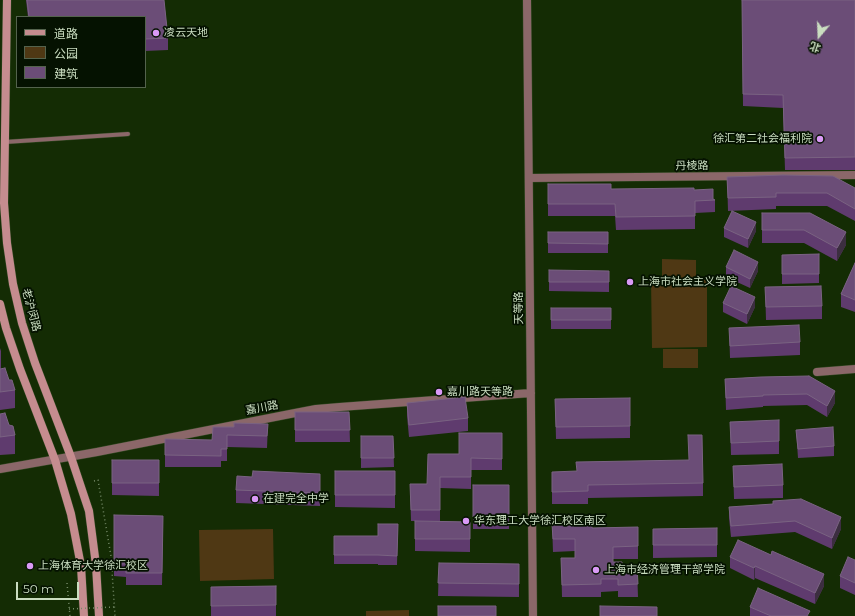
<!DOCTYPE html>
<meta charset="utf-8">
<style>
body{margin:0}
#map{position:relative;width:855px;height:616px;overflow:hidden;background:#142c04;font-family:Montserrat,"Noto Sans SC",sans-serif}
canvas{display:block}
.legend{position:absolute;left:16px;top:16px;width:130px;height:72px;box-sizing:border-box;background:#051201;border:1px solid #54634d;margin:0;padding:5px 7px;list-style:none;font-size:12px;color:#caddc0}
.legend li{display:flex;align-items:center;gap:8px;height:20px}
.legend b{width:20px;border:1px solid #54634d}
.north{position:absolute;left:799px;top:16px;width:40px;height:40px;-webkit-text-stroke:3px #051201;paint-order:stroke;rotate:199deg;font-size:11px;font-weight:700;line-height:16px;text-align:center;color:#caddc0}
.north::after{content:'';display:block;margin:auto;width:14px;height:18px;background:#caddc0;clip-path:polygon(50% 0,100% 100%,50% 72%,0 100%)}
.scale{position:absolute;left:16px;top:582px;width:63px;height:18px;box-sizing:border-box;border:2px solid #caddc0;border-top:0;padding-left:5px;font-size:12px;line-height:14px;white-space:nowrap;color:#caddc0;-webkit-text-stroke:3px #051201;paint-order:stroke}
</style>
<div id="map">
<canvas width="855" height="616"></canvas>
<ul class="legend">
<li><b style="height:5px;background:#c58c8f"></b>道路</li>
<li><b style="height:11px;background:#4f3814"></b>公园</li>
<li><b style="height:11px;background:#6b4d77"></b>建筑</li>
</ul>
<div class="north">北</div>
<div class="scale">50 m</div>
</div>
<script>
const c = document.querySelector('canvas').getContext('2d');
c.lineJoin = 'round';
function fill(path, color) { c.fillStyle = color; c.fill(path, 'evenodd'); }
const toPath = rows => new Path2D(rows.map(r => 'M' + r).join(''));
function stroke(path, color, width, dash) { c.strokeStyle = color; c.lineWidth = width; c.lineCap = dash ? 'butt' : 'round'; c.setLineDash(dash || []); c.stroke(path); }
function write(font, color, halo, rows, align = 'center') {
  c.font = font + ' Montserrat,"Noto Sans SC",sans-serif'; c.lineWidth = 3.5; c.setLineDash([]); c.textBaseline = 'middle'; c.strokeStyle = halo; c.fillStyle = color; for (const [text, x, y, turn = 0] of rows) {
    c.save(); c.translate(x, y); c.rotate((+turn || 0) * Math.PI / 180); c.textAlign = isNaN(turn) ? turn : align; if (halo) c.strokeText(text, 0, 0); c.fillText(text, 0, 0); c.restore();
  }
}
fill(toPath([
 [662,259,696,260,696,278,662,278],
 [651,280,707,280,707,347,652,348],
 [663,349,698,349,698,368,663,368],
 [273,529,274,579,200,581,199,530],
 [409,610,409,616,366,616,366,611]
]), '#4f3814');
const service = toPath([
 [5,142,128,134]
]);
const minor = toPath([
 [527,0,533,616],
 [529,178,855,175],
 [817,372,855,369],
 [0,469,97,452,290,414,316,409,340,407,531,393]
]);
const secondary = toPath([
 [7,0,4,203,7,243,13,284,22,323,35,363,71,457,89,511,96,565,99,616],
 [0,304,6,328,20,369,55,460,71,514,81,566,84,616]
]);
stroke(service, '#314822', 5);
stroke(minor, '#314822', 9);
stroke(secondary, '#314822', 9);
stroke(toPath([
 [94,481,98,480,111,556,115,616],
 [67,583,70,616]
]), '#748967', 1.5, [1, 3]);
stroke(service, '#8b6769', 4);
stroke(minor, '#8b6769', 8);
stroke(secondary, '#c58c8f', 8);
stroke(toPath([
 [69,609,114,607]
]), '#748967', 1.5, [1, 3]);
fill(toPath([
 [26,0,164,0,168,38,168,50,145,51,145,17,28,17],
 [742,0,855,0,855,170,785,170,783,108,743,106],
 [727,177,855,188,855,221,827,206,776,206,776,209,728,211],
 [548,184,611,189,694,190,715,200,715,212,695,213,695,229,616,230,615,216,548,216],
 [762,213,846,245,837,261,804,243,762,243],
 [724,228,756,231,748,248,724,237],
 [548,232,608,232,608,253,548,253],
 [819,254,819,283,782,284,782,255],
 [855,263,855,312,841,307,841,294],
 [726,267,758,271,750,288,726,277],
 [549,270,609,271,609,292,549,291],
 [765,287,822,306,822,319,766,320],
 [723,303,755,307,747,324,723,312],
 [551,308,611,308,611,329,551,329],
 [729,328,800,342,800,355,730,358],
 [0,348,1,351,1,369,9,380,15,390,15,408,0,410],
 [761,377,835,403,827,417,807,405,763,406,763,407,726,410,725,379],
 [630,398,630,438,556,439,555,399],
 [407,403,468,418,468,431,409,437,407,416],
 [295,412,349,412,350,442,295,442],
 [0,414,9,425,15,435,15,454,0,455],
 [730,422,779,441,779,454,731,455],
 [268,424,267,448,227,447,227,461,221,461,221,467,165,467,165,439,212,440,234,427],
 [796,430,834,446,834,456,798,458],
 [502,433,502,470,471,470,471,489,440,488,440,521,411,521,410,484,427,484,459,454],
 [361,436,393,436,394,467,361,468],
 [112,460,159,460,159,496,112,495],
 [733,466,783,485,783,498,734,499],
 [335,471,395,471,395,508,335,507],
 [552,472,703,483,703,496,588,498,588,504,552,504],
 [473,485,509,485,509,529,473,529],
 [320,486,320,506,236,503,236,490],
 [729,507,841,529,832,549,795,532,731,537,729,518],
 [114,515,163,516,162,585,126,585,126,577,114,576],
 [415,521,470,522,470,552,415,551],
 [398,524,397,565,378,565,378,564,334,564,334,536,378,536],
 [552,524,592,528,638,527,638,559,613,559,613,562,622,567,637,567,638,597,618,597,618,591,601,592,601,597,562,597,561,558,575,558,575,551,553,552],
 [717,528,717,557,653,558,653,529],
 [771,555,824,586,815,604,755,578,754,580,730,568,730,557],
 [855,560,855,595,840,588,840,576],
 [439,563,519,564,519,597,438,596],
 [276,586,276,616,211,616,211,587],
 [750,607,810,616,750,616]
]), '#5f3b6e');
fill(toPath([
 [756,222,756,231,748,248,748,239],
 [846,232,846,245,837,261,837,248],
 [758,262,758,271,750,288,750,279],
 [755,297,755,307,747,324,747,314],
 [835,391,835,403,827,417,827,406],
 [841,517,841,529,832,549,832,538],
 [755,566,755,578,754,580,754,568],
 [824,574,824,586,815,604,815,593]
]), '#3c2e40');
const building = toPath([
 [27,0,164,0,168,38,145,39,145,17,29,17,27,0],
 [742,0,855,0,855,157,785,158,783,95,743,94,742,0],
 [783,175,833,176,855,188,855,209,827,193,776,193,776,197,728,198,727,177,783,175],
 [548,184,611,184,611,189,694,188,694,190,713,189,713,199,715,200,695,201,695,216,616,217,615,204,548,204,548,184],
 [732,211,756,222,748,239,724,228,732,211],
 [762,213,810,213,846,232,837,248,804,230,762,230,762,213],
 [548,232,608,232,608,244,548,243,548,232],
 [734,250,758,262,750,279,726,267,734,250],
 [819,254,819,274,782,274,782,255,819,254],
 [855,263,855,300,841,294,855,263],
 [549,270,609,271,609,282,549,282,549,270],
 [731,286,755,297,747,314,723,303,731,286],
 [821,286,822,306,766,307,765,287,821,286],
 [551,308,611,308,611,320,551,320,551,308],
 [799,325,800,342,730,346,729,328,799,325],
 [5,368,9,380,12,380,15,390,0,392,0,369,5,368],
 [809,376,835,391,827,406,807,394,763,395,763,396,726,398,725,379,761,377,809,376],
 [465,397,468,418,409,425,407,403,465,397],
 [630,398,630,426,556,427,555,399,630,398],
 [295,412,349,412,350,430,295,430,295,412],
 [5,413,9,425,13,426,15,435,0,437,0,414,5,413],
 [779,420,779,441,731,443,730,422,779,420],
 [234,423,268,424,267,436,227,435,227,449,221,449,221,456,165,455,165,439,212,440,213,427,234,427,234,423],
 [833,427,834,446,798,449,796,430,833,427],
 [459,433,502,433,502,459,471,458,471,477,440,477,440,510,411,510,410,484,427,484,428,454,459,454,459,433],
 [688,435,702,435,703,483,588,485,588,491,552,492,552,472,577,471,576,462,689,460,688,435],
 [361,436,393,436,394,458,361,458,361,436],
 [112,460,159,460,159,483,112,483,112,460],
 [782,464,783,485,734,487,733,466,782,464],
 [253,471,320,474,320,493,236,490,237,476,252,477,253,471],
 [335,471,395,471,395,495,335,495,335,471],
 [473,485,509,485,509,516,473,517,473,485],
 [801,499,841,517,832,538,795,521,731,526,729,507,773,504,773,501,801,499],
 [114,515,163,516,162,573,126,573,126,564,114,564,114,515],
 [415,521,470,522,470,539,415,539,415,521],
 [592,523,592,528,638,527,638,546,613,547,613,562,622,562,622,567,637,567,638,584,618,585,618,579,601,579,601,584,562,585,561,558,575,558,575,539,553,539,552,524,592,523],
 [378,524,398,524,397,556,378,555,334,555,334,536,378,536,378,524],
 [717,528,717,545,653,545,653,529,717,528],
 [738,540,771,555,772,551,824,574,815,593,755,566,754,568,730,557,738,540],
 [848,557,855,560,855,583,840,576,848,557],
 [439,563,519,564,519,584,438,583,439,563],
 [276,586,276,605,211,606,211,587,276,586],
 [758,588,810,611,807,616,771,616,750,607,758,588],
 [438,606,496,606,496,616,438,616,438,606],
 [600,606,657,607,657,616,600,616,600,606]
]);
fill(building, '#6b4d77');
stroke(building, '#7a6382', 1);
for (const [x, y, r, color] of [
 [156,33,4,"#da9af6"],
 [820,139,4,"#da9af6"],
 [630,282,4,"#da9af6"],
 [439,392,4,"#da9af6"],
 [255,499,4,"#da9af6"],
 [466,521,4,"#da9af6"],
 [30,566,4,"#da9af6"],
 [596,570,4,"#da9af6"]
]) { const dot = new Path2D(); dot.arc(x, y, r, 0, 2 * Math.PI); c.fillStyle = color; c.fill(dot); stroke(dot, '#051201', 1.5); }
write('11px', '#caddc0', '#051201', [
 ["凌云天地",164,33],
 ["徐汇第二社会福利院",812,139,"right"],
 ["上海市社会主义学院",638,282],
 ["嘉川路天等路",447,392],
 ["在建完全中学",263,499],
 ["华东理工大学徐汇校区南区",474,521],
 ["上海体育大学徐汇校区",38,566],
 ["上海市经济管理干部学院",604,570]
], 'left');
write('11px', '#caddc0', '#051201', [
 ["丹棱路",692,166,-1],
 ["天等路",519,308,-91],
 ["老沪闵路",31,310,75],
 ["嘉川路",262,408,-11]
]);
</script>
